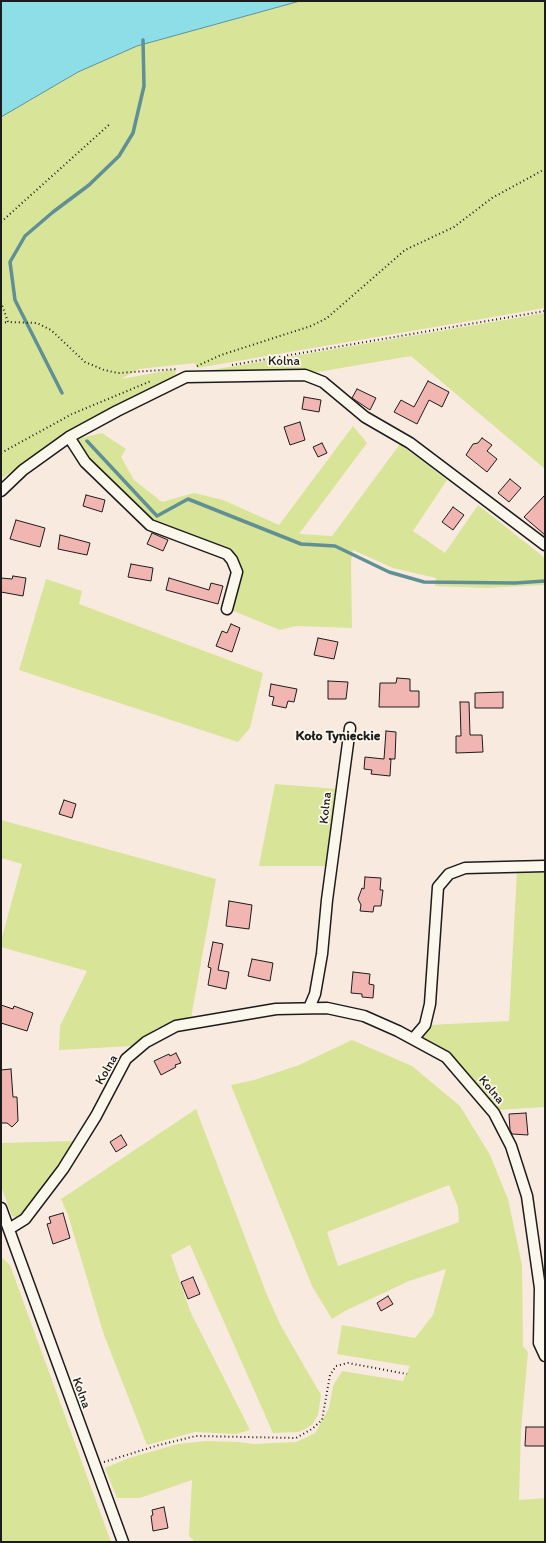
<!DOCTYPE html>
<meta charset="utf-8">
<style>
body{margin:0}
#map{position:relative;width:546px;height:1543px;overflow:hidden;background:#f9eae0;font-family:Itim,sans-serif}
canvas{display:block}
.frame{position:absolute;inset:0;border:2px solid #1c1c1c;pointer-events:none}
</style>
<div id="map">
<canvas width="546" height="1543"></canvas>
<div class="frame"></div>
</div>
<script>
const c = document.querySelector('canvas').getContext('2d');
c.lineJoin = 'round';
function fill(path, color) { c.fillStyle = color; c.fill(path, 'evenodd'); }
const toPath = rows => new Path2D(rows.map(r => 'M' + r).join(''));
function stroke(path, color, width, dash) { c.strokeStyle = color; c.lineWidth = width; c.lineCap = dash ? 'butt' : 'round'; c.setLineDash(dash || []); c.stroke(path); }
function write(font, color, halo, rows, align = 'center') {
  c.font = font + ' Itim,sans-serif'; c.lineWidth = 3.5; c.setLineDash([]); c.textBaseline = 'middle'; c.strokeStyle = halo; c.fillStyle = color; for (const [text, x, y, turn = 0] of rows) {
    c.save(); c.translate(x, y); c.rotate((+turn || 0) * Math.PI / 180); c.textAlign = isNaN(turn) ? turn : align; if (halo) c.strokeText(text, 0, 0); c.fillText(text, 0, 0); c.restore();
  }
}
fill(toPath([
 [300,1,545,1,545,308,197,368,195,363,139,369,121,379,176,369,175,378,59,438,1,479,1,117,78,72,137,46],
 [545,313,545,469,411,356,312,373,194,373],
 [353,426,367,443,299,534,332,536,400,444,447,480,413,531,445,553,478,505,545,558,545,585,485,588,435,586,436,578,393,568,353,550,351,562,352,628,296,626,280,630,231,610,239,587,241,568,237,557,153,522,91,464,76,439,102,433,126,449,121,457,134,480,162,502,194,493,223,500,279,525],
 [46,579,82,591,79,604,263,673,250,728,238,742,19,670],
 [275,784,338,789,328,866,259,866],
 [1,820,216,879,191,1018,155,1029,133,1046,59,1050,60,1026,87,971,1,947,1,941,22,864,1,858],
 [545,869,545,1107,497,1110,482,1093,422,1037,429,1025,509,1021,517,871],
 [352,1040,412,1066,460,1106,490,1155,508,1199,522,1265,523,1346,528,1352,521,1430,519,1500,545,1498,545,1542,195,1542,189,1536,192,1480,140,1498,117,1498,105,1468,129,1458,178,1444,205,1441,239,1442,253,1444,296,1442,315,1433,329,1408,333,1386,342,1371,403,1381,410,1366,337,1354,342,1325,415,1338,433,1315,446,1269,409,1281,345,1311,332,1319,312,1286,231,1085,254,1080,299,1065],
 [449,1185,458,1207,459,1222,338,1266,327,1232],
 [196,1109,267,1295,281,1326,321,1395,318,1415,312,1425,299,1432,273,1433,190,1245,171,1255,190,1311,250,1430,236,1434,195,1432,147,1445,104,1335,68,1215,61,1199],
 [75,1141,51,1178,22,1215,16,1217,12,1216,1,1186,1,1143],
 [1,1257,10,1265,111,1542,1,1542]
]), '#d8e497');
const water = toPath([
 [1,1,300,1,137,46,78,72,1,117,1,1]
]);
fill(water, '#8ddee7');
stroke(water, '#609096', 1);
stroke(toPath([
 [62,393,15,300,10,262,25,236,53,212,89,185,119,156,133,133,144,86,143,40],
 [87,441,157,516,188,499,301,544,335,546,389,572,424,582,515,583,545,581]
]), '#609096', 3.5);
const building = toPath([
 [428,381,449,392,442,407,429,400,417,424,394,412,401,400,414,407,428,381],
 [357,389,376,398,370,410,352,398,357,389],
 [304,397,321,400,319,412,302,409,304,397],
 [300,422,305,440,290,445,284,427,300,422],
 [482,438,492,445,487,451,497,459,487,472,466,455,473,444,478,443,482,438],
 [322,443,327,453,318,457,313,447,322,443],
 [510,479,521,488,509,502,498,493,510,479],
 [86,495,105,500,102,512,83,506,86,495],
 [545,495,545,535,524,517,545,495],
 [453,507,464,515,453,530,442,522,453,507],
 [16,520,45,528,40,547,10,539,16,520],
 [152,533,168,540,163,551,147,544,152,533],
 [60,535,90,543,87,555,58,549,60,535],
 [131,564,153,568,151,581,128,577,131,564],
 [13,576,26,578,23,596,1,592,1,578,12,579,13,576],
 [169,578,209,590,211,583,223,586,218,604,166,590,169,578],
 [231,624,240,628,232,652,216,646,222,631,227,633,231,624],
 [318,638,338,642,334,659,314,655,318,638],
 [397,678,410,679,410,691,419,691,419,707,379,707,380,683,396,683,397,678],
 [328,681,348,682,346,699,328,699,328,681],
 [271,684,297,689,294,702,288,701,286,708,272,705,274,697,269,696,271,684],
 [503,692,503,708,475,708,475,693,503,692],
 [460,702,469,702,470,735,482,735,483,752,456,753,456,736,461,736,460,702],
 [386,731,396,732,395,759,389,759,391,759,390,776,371,774,372,770,364,769,365,757,384,759,386,731],
 [64,800,76,804,72,818,59,814,64,800],
 [365,877,381,878,380,890,383,890,381,906,374,906,373,912,360,911,361,905,358,899,362,888,364,889,365,877],
 [229,901,252,905,249,929,226,926,229,901],
 [213,942,223,944,218,970,229,972,226,989,208,985,211,968,208,967,213,942],
 [252,959,273,963,270,981,248,976,252,959],
 [353,972,370,974,369,984,374,985,373,998,362,997,362,994,351,993,353,972],
 [1,1005,13,1009,14,1006,33,1013,27,1031,1,1023,1,1005],
 [176,1053,181,1063,175,1065,176,1067,161,1075,154,1061,169,1054,170,1056,176,1053],
 [11,1069,13,1097,17,1097,18,1121,12,1127,7,1123,1,1123,1,1070,11,1069],
 [526,1113,528,1135,512,1134,510,1130,509,1114,526,1113],
 [121,1135,127,1145,116,1152,110,1142,121,1135],
 [63,1213,70,1238,53,1244,47,1224,51,1223,49,1217,63,1213],
 [193,1277,200,1294,188,1299,181,1282,193,1277],
 [388,1296,393,1304,381,1311,377,1303,388,1296],
 [526,1427,545,1427,545,1446,525,1446,526,1427],
 [164,1507,168,1528,153,1531,151,1516,153,1515,152,1510,164,1507]
]);
fill(building, '#f1b5b2');
stroke(building, '#1c1c1c', 1);
const street = toPath([
 [69,437,85,462,150,525,227,554,232,560,237,572,227,609],
 [1,491,23,470,69,437,117,411,186,377,305,375,323,382,365,417,410,443,545,545],
 [309,1008,315,994,322,954,327,900,350,728],
 [413,1039,425,1025,430,1004,438,887,449,874,465,868,545,866],
 [1,1208,123,1542],
 [9,1229,25,1219,63,1169,96,1116,126,1059,146,1042,176,1026,276,1009,327,1008,364,1016,398,1031,446,1057,494,1113,511,1146,527,1196,540,1288,539,1343,545,1356]
]);
stroke(street, '#1c1c1c', 13);
stroke(toPath([
 [1,222,111,123],
 [1,302,8,322,37,323,51,330,85,362,104,370,118,373,177,369],
 [1,323,8,322],
 [232,365,545,311],
 [197,366,221,355,311,326,327,318,405,250,454,227,492,198,545,169],
 [1,453,72,414,151,381],
 [104,1462,159,1445,196,1436,296,1438,312,1429,322,1420,330,1375,336,1366,348,1363,407,1374]
]), '#1c1c1c', 2, [1, 3]);
stroke(street, '#fbf7ec', 10);
write('13px', '#1c1c1c', '#fbf7ec', [
 ["Kolna",284,362],
 ["Kolna",326,808,-84],
 ["Kolna",107,1070,-60],
 ["Kolna",491,1090,50],
 ["Kolna",81,1393,70]
]);
write('bold 14px', '#1c1c1c', '#fbf7ec', [
 ["Koło Tynieckie",338,736]
]);
</script>
